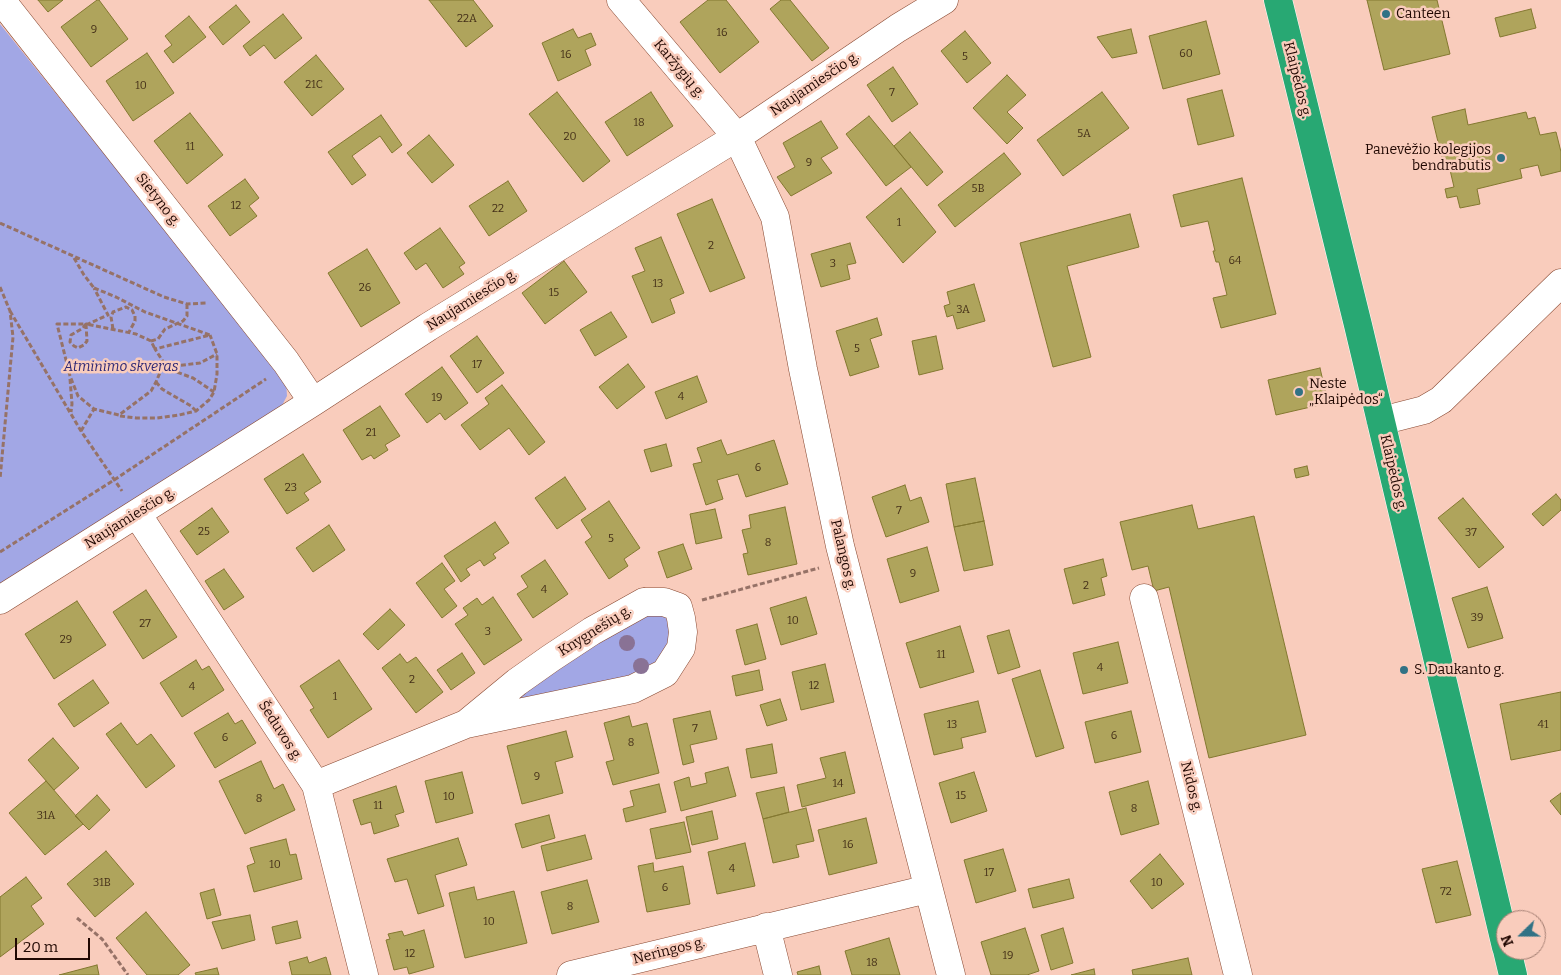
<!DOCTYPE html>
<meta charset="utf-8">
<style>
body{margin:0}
#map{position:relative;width:1561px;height:975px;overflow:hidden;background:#f9ccbc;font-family:Bitter,serif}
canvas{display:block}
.north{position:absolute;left:1496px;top:910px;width:50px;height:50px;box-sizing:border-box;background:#f9ccbc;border:1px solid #a37e72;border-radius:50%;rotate:248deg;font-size:14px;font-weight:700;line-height:20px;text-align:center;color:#210802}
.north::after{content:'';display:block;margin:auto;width:18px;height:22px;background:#317285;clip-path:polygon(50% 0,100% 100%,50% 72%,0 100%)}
.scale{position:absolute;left:15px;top:938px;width:75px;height:22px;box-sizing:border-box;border:2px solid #210802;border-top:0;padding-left:6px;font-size:15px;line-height:18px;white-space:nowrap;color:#210802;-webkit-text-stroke:4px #f9ccbc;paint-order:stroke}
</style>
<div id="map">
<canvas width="1561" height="975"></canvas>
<div class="north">N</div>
<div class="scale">20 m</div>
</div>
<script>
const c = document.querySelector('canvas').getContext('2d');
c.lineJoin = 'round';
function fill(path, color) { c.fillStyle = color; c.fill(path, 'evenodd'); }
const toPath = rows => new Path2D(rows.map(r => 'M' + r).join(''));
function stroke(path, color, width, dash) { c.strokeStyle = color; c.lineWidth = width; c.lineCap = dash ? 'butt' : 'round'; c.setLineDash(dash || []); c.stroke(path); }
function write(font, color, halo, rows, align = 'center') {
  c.font = font + ' Bitter,serif'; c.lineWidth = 5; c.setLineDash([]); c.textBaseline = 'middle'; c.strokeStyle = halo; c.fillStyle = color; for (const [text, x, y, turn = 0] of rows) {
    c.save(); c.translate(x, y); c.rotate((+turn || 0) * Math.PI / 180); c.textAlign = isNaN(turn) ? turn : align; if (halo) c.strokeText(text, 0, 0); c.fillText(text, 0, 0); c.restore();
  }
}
fill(toPath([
 [0,24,286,380,287,396,279,411,0,589],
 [649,613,667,617,675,635,657,669,506,704,609,631]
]), '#a2a7e5');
const building = toPath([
 [38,0,63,0,48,12,38,0],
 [97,0,99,0,128,39,91,67,61,27,97,0],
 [429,0,473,0,493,26,466,47,429,0],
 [708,0,726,0,759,42,720,73,680,22,708,0],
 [781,0,790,0,829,48,812,61,770,9,781,0],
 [1367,0,1437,0,1450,54,1384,70,1367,0],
 [236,5,250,22,223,45,209,27,236,5],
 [1531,9,1536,28,1500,37,1495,18,1531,9],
 [283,14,302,38,275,59,264,45,250,56,243,46,283,14],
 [189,16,206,37,173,63,164,51,172,45,165,36,189,16],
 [1206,21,1220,74,1163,89,1149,36,1206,21],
 [573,29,578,38,591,33,596,45,585,50,591,65,558,81,542,43,573,29],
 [1131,29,1137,53,1112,58,1097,37,1131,29],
 [965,31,991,63,967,83,941,51,965,31],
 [147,53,174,93,133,121,106,81,147,53],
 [316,55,344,89,312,116,284,82,316,55],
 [893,67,918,104,892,122,867,85,893,67],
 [1007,75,1026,95,1007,112,1023,128,1007,144,973,108,1007,75],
 [1222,90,1234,136,1198,145,1187,99,1222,90],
 [557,92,610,161,583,182,529,114,557,92],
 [651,92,673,126,627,156,605,122,651,92],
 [1102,92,1129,128,1063,176,1037,140,1102,92],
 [1465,109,1468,125,1526,112,1528,119,1535,117,1540,135,1556,132,1561,152,1561,171,1541,176,1538,165,1520,169,1522,178,1477,189,1480,204,1460,208,1457,196,1447,198,1445,189,1454,187,1450,170,1445,171,1432,117,1465,109],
 [190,113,223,155,187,184,154,141,190,113],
 [381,115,402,145,392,153,380,136,352,156,366,175,352,185,328,152,381,115],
 [869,116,911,167,886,186,846,134,869,116],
 [821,121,838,148,821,158,832,173,791,196,777,177,795,167,783,143,821,121],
 [910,132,943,172,927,186,894,146,910,132],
 [429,135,454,165,432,183,407,153,429,135],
 [1004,153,1021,174,955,227,938,205,1004,153],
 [1242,178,1276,314,1221,328,1213,298,1227,295,1219,262,1216,262,1213,251,1215,251,1208,221,1181,227,1173,195,1242,178],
 [245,179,259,198,249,206,257,216,230,236,208,206,245,179],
 [508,181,527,211,489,236,469,206,508,181],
 [901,188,936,232,903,263,866,217,901,188],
 [712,199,745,278,710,292,677,214,712,199],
 [1130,214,1139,247,1067,266,1091,357,1053,367,1020,243,1130,214],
 [440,228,465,263,459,267,464,274,443,288,426,263,416,270,404,253,440,228],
 [661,237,684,293,670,299,675,313,652,323,632,276,645,271,635,248,661,237],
 [850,243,856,263,847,265,850,279,821,287,811,254,850,243],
 [367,249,400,303,361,327,328,273,367,249],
 [564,261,587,292,545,324,522,293,564,261],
 [974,284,985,321,957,329,953,315,947,317,944,306,950,304,947,292,974,284],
 [611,312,627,337,595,356,580,330,611,312],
 [877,318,882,335,870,339,879,367,850,376,836,331,877,318],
 [477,336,504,373,477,393,450,356,477,336],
 [936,336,943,369,919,375,912,341,936,336],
 [628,364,645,387,617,409,599,387,628,364],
 [442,367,468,403,445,420,440,413,427,423,405,394,442,367],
 [1320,368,1328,403,1276,415,1268,380,1320,368],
 [697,376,707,402,666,419,655,392,697,376],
 [502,385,545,442,529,455,509,428,480,450,461,425,489,404,485,398,502,385],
 [380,406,400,436,385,445,388,450,374,459,371,455,362,460,343,430,380,406],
 [721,440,727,455,774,440,788,484,746,497,738,474,717,480,723,499,706,505,693,464,702,462,697,448,721,440],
 [666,444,672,466,651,472,644,450,666,444],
 [303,454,321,482,304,493,309,500,287,514,264,479,303,454],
 [1307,466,1309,475,1296,478,1294,469,1307,466],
 [565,477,586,509,557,529,535,498,565,477],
 [975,478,984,521,954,527,946,484,975,478],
 [905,485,910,501,921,497,929,522,886,537,872,497,905,485],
 [1556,494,1561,500,1561,510,1543,526,1532,514,1556,494],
 [1463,498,1504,547,1479,568,1438,518,1463,498],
 [609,501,640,548,624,559,628,566,609,579,585,542,592,537,581,520,609,501],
 [1192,505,1198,529,1254,516,1306,735,1209,758,1169,587,1154,591,1148,566,1132,570,1120,522,1192,505],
 [785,507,797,564,748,575,743,554,748,553,742,530,751,528,749,515,785,507],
 [212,508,229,532,197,555,180,531,212,508],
 [715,509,722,538,696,544,690,514,715,509],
 [984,521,993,565,964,571,954,527,984,521],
 [495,522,509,543,493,554,496,558,484,566,480,560,466,569,470,575,461,582,444,556,495,522],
 [329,525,345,550,313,572,296,548,329,525],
 [683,544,692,569,667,578,658,552,683,544],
 [927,547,939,591,900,603,887,559,927,547],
 [1103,559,1107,576,1101,578,1105,595,1073,604,1064,569,1103,559],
 [545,560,568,594,533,618,517,594,528,587,521,576,545,560],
 [442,563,455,581,444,589,457,606,442,618,416,583,442,563],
 [224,569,244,597,224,610,205,581,224,569],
 [1487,587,1503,638,1468,648,1452,598,1487,587],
 [146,590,177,637,143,659,113,612,146,590],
 [493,597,522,640,484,665,455,624,468,615,463,608,477,598,482,605,493,597],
 [806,597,817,634,781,645,770,608,806,597],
 [77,601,106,645,54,679,25,634,77,601],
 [390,609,405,625,378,650,363,634,390,609],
 [757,624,766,659,745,665,736,630,757,624],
 [960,626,974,672,920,688,906,643,960,626],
 [1009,630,1020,667,998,674,987,636,1009,630],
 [1118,642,1128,683,1083,694,1073,653,1118,642],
 [462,653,475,673,451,690,437,670,462,653],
 [400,654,407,663,416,657,443,692,416,713,382,668,400,654],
 [196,660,202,670,209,666,224,690,182,717,160,683,196,660],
 [339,660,372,709,328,738,310,710,314,708,300,686,339,660],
 [825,664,834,702,801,710,792,672,825,664],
 [759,670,763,690,736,696,732,676,759,670],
 [1040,670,1064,748,1036,757,1012,679,1040,670],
 [93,680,109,703,74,727,58,704,93,680],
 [1561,692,1561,750,1511,760,1500,704,1561,692],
 [780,699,787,720,767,726,760,705,780,699],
 [978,701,986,732,961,738,963,748,934,755,924,714,978,701],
 [710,711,717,739,690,745,694,762,683,765,673,719,710,711],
 [1131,711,1141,752,1095,763,1085,722,1131,711],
 [228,713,235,724,242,720,256,743,215,768,194,733,228,713],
 [629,716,632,727,647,723,659,773,613,785,606,762,614,760,604,723,629,716],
 [121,723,137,745,151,734,175,766,146,788,106,734,121,723],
 [566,731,573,757,555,762,563,793,522,804,507,746,566,731],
 [53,738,79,768,54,790,28,760,53,738],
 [772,744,777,773,751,778,746,749,772,744],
 [845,752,855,793,802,807,797,785,826,778,820,758,845,752],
 [261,761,274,789,283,784,295,810,245,834,219,781,261,761],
 [728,767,736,796,681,811,674,782,689,777,691,787,707,783,705,773,728,767],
 [462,772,473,813,436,823,425,781,462,772],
 [974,772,987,811,951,823,939,783,974,772],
 [46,781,83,824,45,855,9,813,46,781],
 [1148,781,1159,824,1121,835,1109,792,1148,781],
 [659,784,666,812,626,822,623,809,634,806,630,791,659,784],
 [396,786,404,812,395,815,399,826,374,834,371,822,361,825,353,800,396,786],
 [784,787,789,812,763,819,756,793,784,787],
 [1561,793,1561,815,1550,801,1561,793],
 [97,795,110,810,89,830,75,816,97,795],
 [806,808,814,841,796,845,799,857,773,863,763,819,806,808],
 [712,811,718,839,692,845,686,817,712,811],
 [549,815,555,838,522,848,515,824,549,815],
 [866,818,877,863,829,875,818,830,866,818],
 [684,822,691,852,656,859,650,829,684,822],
 [585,835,592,859,547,871,541,846,585,835],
 [458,838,467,865,435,875,444,906,418,914,407,879,395,882,387,859,458,838],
 [286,839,290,855,296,854,302,879,254,892,247,866,255,863,250,848,286,839],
 [745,843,755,886,717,894,708,852,745,843],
 [1003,849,1016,891,976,903,964,860,1003,849],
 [106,851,134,884,95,917,67,884,106,851],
 [1160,854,1184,884,1152,909,1130,881,1160,854],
 [1457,861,1471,915,1436,923,1422,869,1457,861],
 [653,863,654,872,683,866,690,904,647,912,638,866,653,863],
 [26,877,42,898,31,906,44,924,0,957,0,897,26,877],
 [1069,879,1074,898,1033,908,1028,889,1069,879],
 [587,880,599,922,552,934,541,892,587,880],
 [474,887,477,900,514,891,527,943,465,958,449,893,474,887],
 [214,889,221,915,207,919,200,893,214,889],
 [146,912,190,965,178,975,147,975,116,938,146,912],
 [250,915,255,940,222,949,212,922,250,915],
 [297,921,301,938,276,944,272,927,297,921],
 [1025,928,1039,971,1027,975,991,975,981,942,1025,928],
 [1063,928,1073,963,1051,970,1041,935,1063,928],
 [424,930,434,967,409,974,407,967,394,970,386,940,390,939,388,934,402,931,404,936,424,930],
 [889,938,900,975,852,975,845,951,889,938],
 [307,957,309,963,326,957,331,975,292,975,289,962,307,957],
 [1188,958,1192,975,1133,975,1132,970,1188,958],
 [97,965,99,975,59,975,97,965],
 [819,966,821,975,798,975,797,972,819,966],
 [217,968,219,975,196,975,195,973,217,968],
 [1094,969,1095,975,1071,975,1094,969]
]);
fill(building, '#afa45c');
stroke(building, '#837830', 1);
const minor = toPath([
 [1,0,286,362,313,402],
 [621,0,737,137,775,217,803,369,840,546,951,975],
 [1381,421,1424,410,1441,400,1561,283],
 [137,514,316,785,364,975],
 [1144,598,1238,975],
 [0,600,313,402,428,327,737,137,898,28,944,0],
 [644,602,664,602,678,607,681,618,683,632,681,648,665,673,633,689,466,724,517,682,551,658,592,631,644,602],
 [316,785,466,724],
 [766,927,778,975],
 [571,975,928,889]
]);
const highway = toPath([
 [1278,0,1358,325,1506,947],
 [1507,950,1513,975]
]);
stroke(minor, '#884932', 29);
stroke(highway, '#fff', 29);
stroke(toPath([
 [0,223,164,297,187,304,207,303],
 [74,258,84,275,94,288],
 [0,287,10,311,13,337,0,479],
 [94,288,116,297,145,312,210,335,155,349,164,363,156,382,151,391,119,415,94,409,78,396,70,376,57,324,88,324,108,315,94,288],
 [10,311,81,431,122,491],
 [86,324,87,341,84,345,78,348,74,346,70,342,71,335,83,328,86,324,136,334,151,341,155,349],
 [113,329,111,317,113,312,126,307,132,310,135,316,135,321,129,332],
 [151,341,158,339,165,329,183,321,187,316,187,304],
 [163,367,193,378,214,392],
 [166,367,200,363,217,354],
 [70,379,72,404,71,412],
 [156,382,162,389,191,406,196,411],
 [120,416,136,418,157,418,179,415,196,411,209,400,214,392,217,374,217,354,210,335],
 [81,431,94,409],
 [0,552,114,480,266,379],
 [702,600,819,568],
 [77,918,102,939,128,975]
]), '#967267', 3, [5, 2.5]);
stroke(minor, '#fff', 28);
stroke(highway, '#28a873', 28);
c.fillStyle = '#897295';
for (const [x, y] of [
 [627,643],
 [641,666]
]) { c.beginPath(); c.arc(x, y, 8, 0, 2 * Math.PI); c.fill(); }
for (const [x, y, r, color] of [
 [1386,14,5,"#317285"],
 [1501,158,5,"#317285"],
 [1299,392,5,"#317285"],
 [1404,670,5,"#317285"]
]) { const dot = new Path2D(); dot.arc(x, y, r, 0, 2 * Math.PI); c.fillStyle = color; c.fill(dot); stroke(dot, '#f9ccbc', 2); }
write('11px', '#442f18', null, [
 ["22A",467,19],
 ["9",94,30],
 ["16",722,33],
 ["60",1186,54],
 ["16",566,55],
 ["5",965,57],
 ["21C",314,85],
 ["10",141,86],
 ["7",892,93],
 ["18",639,123],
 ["5A",1084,134],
 ["20",570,137],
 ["11",190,147],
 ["9",809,163],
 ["5B",978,189],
 ["12",236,206],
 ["22",498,209],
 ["1",899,223],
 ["2",711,246],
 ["64",1235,261],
 ["3",833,264],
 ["13",658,284],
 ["26",365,288],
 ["15",554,293],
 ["3A",963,310],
 ["5",857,349],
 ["17",477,365],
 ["4",681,397],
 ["19",437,398],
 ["21",371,433],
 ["6",758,468],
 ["23",291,488],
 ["7",899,511],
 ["25",204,532],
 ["37",1471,533],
 ["5",611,539],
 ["8",768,543],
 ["9",913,574],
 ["2",1086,586],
 ["4",544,590],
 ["39",1477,618],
 ["10",793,621],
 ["27",145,624],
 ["3",488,632],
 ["29",66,640],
 ["11",941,655],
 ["4",1100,668],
 ["2",412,680],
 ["12",814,686],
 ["4",192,687],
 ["1",335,697],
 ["13",952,725],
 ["41",1543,725],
 ["7",695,729],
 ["6",1114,736],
 ["6",225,738],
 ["8",631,743],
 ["9",537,777],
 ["14",838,784],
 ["15",961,796],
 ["10",449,797],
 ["8",259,799],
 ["11",378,806],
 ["8",1134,809],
 ["31A",46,816],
 ["16",848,845],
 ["10",275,865],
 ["4",732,869],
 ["17",989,873],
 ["31B",102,883],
 ["10",1157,883],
 ["6",665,888],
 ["72",1446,892],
 ["8",570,907],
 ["10",489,922],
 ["12",410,954],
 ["19",1008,956],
 ["18",872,963]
]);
write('14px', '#210802', '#f9ccbc', [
 ["Canteen",1396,14],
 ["Panevėžio kolegijos",1491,150,"right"],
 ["bendrabutis",1491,166,"right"],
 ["Neste",1309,384],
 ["„Klaipėdos“",1309,400],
 ["S. Daukanto g.",1414,670]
], 'left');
write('14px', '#210802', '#f9ccbc', [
 ["Karžygių g.",679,69,50],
 ["Klaipėdos g.",1297,80,76],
 ["Naujamiesčio g.",815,84,-34],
 ["Sietyno g.",158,200,52],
 ["Naujamiesčio g.",472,300,-32],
 ["Klaipėdos g.",1393,473,77],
 ["Naujamiesčio g.",130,518,-32],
 ["Palangos g.",843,555,77],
 ["Knygnešių g.",595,631,-32],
 ["Šeduvos g.",280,731,57],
 ["Nidos g.",1191,787,76],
 ["Neringos g.",669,951,-14]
]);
write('italic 14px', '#2e2875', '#f9ccbc', [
 ["Atminimo skveras",121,367]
]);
</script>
